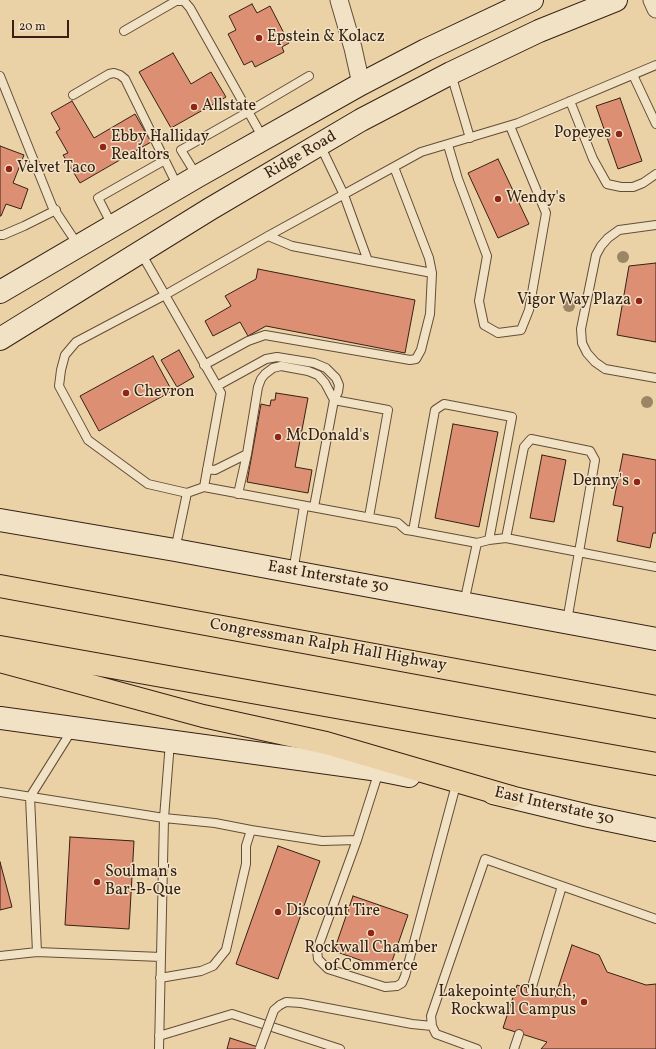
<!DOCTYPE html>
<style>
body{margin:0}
#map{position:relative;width:656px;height:1049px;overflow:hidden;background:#ead2a6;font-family:Vollkorn,serif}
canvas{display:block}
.scale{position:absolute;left:12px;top:20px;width:57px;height:18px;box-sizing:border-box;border:2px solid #362114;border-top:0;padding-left:5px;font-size:12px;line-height:14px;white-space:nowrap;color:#362114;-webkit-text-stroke:3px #f1e2c5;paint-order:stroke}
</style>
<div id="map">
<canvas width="656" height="1049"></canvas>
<div class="scale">20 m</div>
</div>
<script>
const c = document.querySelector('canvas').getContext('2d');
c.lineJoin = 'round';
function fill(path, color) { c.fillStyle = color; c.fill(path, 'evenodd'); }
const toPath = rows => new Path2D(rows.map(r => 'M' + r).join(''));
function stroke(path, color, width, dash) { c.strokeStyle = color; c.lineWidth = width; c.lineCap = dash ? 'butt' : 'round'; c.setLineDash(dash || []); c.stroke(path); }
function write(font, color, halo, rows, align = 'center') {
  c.font = font + ' Vollkorn,serif'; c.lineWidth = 3; c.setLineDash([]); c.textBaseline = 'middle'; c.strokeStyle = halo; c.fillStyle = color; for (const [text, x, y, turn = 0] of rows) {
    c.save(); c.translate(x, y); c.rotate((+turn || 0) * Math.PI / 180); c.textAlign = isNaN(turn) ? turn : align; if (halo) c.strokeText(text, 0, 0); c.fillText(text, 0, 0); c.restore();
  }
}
const building = toPath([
 [252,4,257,13,270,6,289,43,282,47,284,52,255,67,252,61,244,65,228,34,236,30,229,16,252,4],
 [173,53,191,84,211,72,226,97,171,128,139,72,173,53],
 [620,98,642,161,618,169,596,106,620,98],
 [72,101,94,138,135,114,151,142,80,183,63,155,68,153,56,132,60,129,51,113,72,101],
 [0,146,24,155,13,183,28,189,21,209,6,204,1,216,0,216,0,146],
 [498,159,529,224,498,238,468,173,498,159],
 [656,263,656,342,617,335,629,266,656,263],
 [258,269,415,300,405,353,266,326,248,336,240,322,213,336,205,321,231,306,225,296,256,279,258,269],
 [179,350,194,377,177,387,161,360,179,350],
 [153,356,172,391,99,431,80,396,153,356],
 [276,393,308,398,295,467,312,470,308,493,247,482,261,404,270,406,271,400,275,400,276,393],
 [453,424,498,432,479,527,435,518,453,424],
 [623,454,656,460,656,533,653,533,650,548,617,541,623,507,613,505,623,454],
 [542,455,566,460,554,522,530,518,542,455],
 [70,837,134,841,129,929,65,925,70,837],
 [278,846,320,861,278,979,236,964,278,846],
 [0,862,12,907,0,910,0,862],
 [353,896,408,915,389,970,334,951,353,896],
 [572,945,599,955,607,972,646,985,656,984,656,1049,541,1049,547,1042,503,1028,517,985,555,997,572,945],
 [230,1038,264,1049,227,1049,230,1038]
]);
fill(building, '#dd8f74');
stroke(building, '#362114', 1);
const service = toPath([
 [124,31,176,1,184,1,190,8,263,138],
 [451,74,470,138],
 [633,75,656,124],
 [0,76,52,206,78,245],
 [73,95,109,74,114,73,120,75,125,79,178,187],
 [570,101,593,159,607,184,621,187,633,187,643,183,656,174],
 [320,145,344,195,368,261],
 [448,145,458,179,487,256,479,301,484,325,498,333,521,330,529,310,546,213,510,126],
 [394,167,429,258,432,273],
 [197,176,181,150,248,112,309,76],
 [112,225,98,198,165,160],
 [656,225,619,230,608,238,601,246,596,255,581,329,582,343,587,353,595,362,605,369,656,378],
 [0,235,3,235,24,226,56,210],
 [141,253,221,393,204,487,187,493],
 [204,365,248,341,265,335,410,360,416,359,421,350,430,314,432,273,292,246,268,236],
 [217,386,266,359,277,357,314,363,326,368,336,378,339,385,338,392,334,400,314,507],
 [207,469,215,470,247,454,258,387,261,379,265,374,273,368,281,366,308,371,318,375,325,383,334,400,388,410,369,517],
 [204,487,398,523,406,530,413,531,477,543,489,540,512,417,444,404,435,410,413,531],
 [238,494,247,454],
 [506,538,524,447,531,439,590,451,595,460,567,621],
 [489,540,506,538,656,567],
 [175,550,187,493,148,484,88,440,59,386,61,370,65,355,76,342,165,295,268,236,421,152,518,123,656,65],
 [293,572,304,506],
 [464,603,477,543],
 [72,730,30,797,37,952,161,957],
 [0,792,164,818,215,823,251,830,246,846,246,864,226,950,213,966,201,971,160,978],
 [251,830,322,841,357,840,379,771],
 [357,840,317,950,318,959,328,969,385,987,397,986,402,983,405,976,456,785],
 [0,956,37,952],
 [531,990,562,886],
 [280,1005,286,1002,301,1003,412,1024,432,1026],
 [159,1036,232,1014,340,1049],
 [159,1049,164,818,170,742],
 [477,1049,436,1034,432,1026,431,1016,485,859,656,919],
 [514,1049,519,1034]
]);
const minor = toPath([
 [339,0,353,48,361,84],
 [652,0,656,9]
]);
const secondary = toPath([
 [0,292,198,176,361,84,426,50,532,0],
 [0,339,210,209,361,120,451,73,539,31,616,0],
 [0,520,175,550,656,639],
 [0,718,379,770,409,776],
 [493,793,589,816,656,830]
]);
const motorway = toPath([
 [0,586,656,707],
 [0,647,656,764],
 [0,661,203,716,326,743,511,797]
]);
stroke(service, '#634d38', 10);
stroke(minor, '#634d38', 19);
stroke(secondary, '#362114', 24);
stroke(motorway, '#362114', 24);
stroke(service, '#f1e2c5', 8);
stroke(minor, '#f1e2c5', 17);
stroke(secondary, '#f1e2c5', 22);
stroke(motorway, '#ead2a6', 22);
const serviceBridge = toPath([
 [260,1048,274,1010,280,1005]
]);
stroke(serviceBridge, '#634d38', 10, []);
stroke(serviceBridge, '#f1e2c5', 8);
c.fillStyle = '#9a8665';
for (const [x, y] of [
 [623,257],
 [569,306],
 [647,402]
]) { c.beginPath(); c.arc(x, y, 6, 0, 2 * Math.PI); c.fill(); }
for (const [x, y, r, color] of [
 [259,38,4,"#8f2418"],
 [194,107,4,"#8f2418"],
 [619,134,4,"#8f2418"],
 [103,147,4,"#8f2418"],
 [9,169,4,"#8f2418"],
 [498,199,4,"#8f2418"],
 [639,301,4,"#8f2418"],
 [126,393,4,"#8f2418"],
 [278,437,4,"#8f2418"],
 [637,482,4,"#8f2418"],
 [97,882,4,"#8f2418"],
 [278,912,4,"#8f2418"],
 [371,933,4,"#8f2418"],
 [584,1002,4,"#8f2418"]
]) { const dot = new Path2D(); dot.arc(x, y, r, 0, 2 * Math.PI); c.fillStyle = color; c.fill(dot); stroke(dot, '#f1e2c5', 1.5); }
write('16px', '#362114', '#f1e2c5', [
 ["Epstein & Kolacz",267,38],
 ["Allstate",202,107],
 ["Popeyes",611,134,"right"],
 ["Ebby Halliday",111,138],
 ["Realtors",111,156],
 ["Velvet Taco",17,169],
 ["Wendy's",506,199],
 ["Vigor Way Plaza",631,301,"right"],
 ["Chevron",134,393],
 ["McDonald's",286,437],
 ["Denny's",629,482,"right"],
 ["Soulman's",105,873],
 ["Bar-B-Que",105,891],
 ["Discount Tire",286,912],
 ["Rockwall Chamber",371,949,"center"],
 ["of Commerce",371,967,"center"],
 ["Lakepointe Church,",576,993,"right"],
 ["Rockwall Campus",576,1011,"right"]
], 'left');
write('16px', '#362114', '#f1e2c5', [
 ["Ridge Road",301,156,-30],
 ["East Interstate 30",328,578,10],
 ["Congressman Ralph Hall Highway",328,646,10],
 ["East Interstate 30",554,807,13]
]);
</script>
